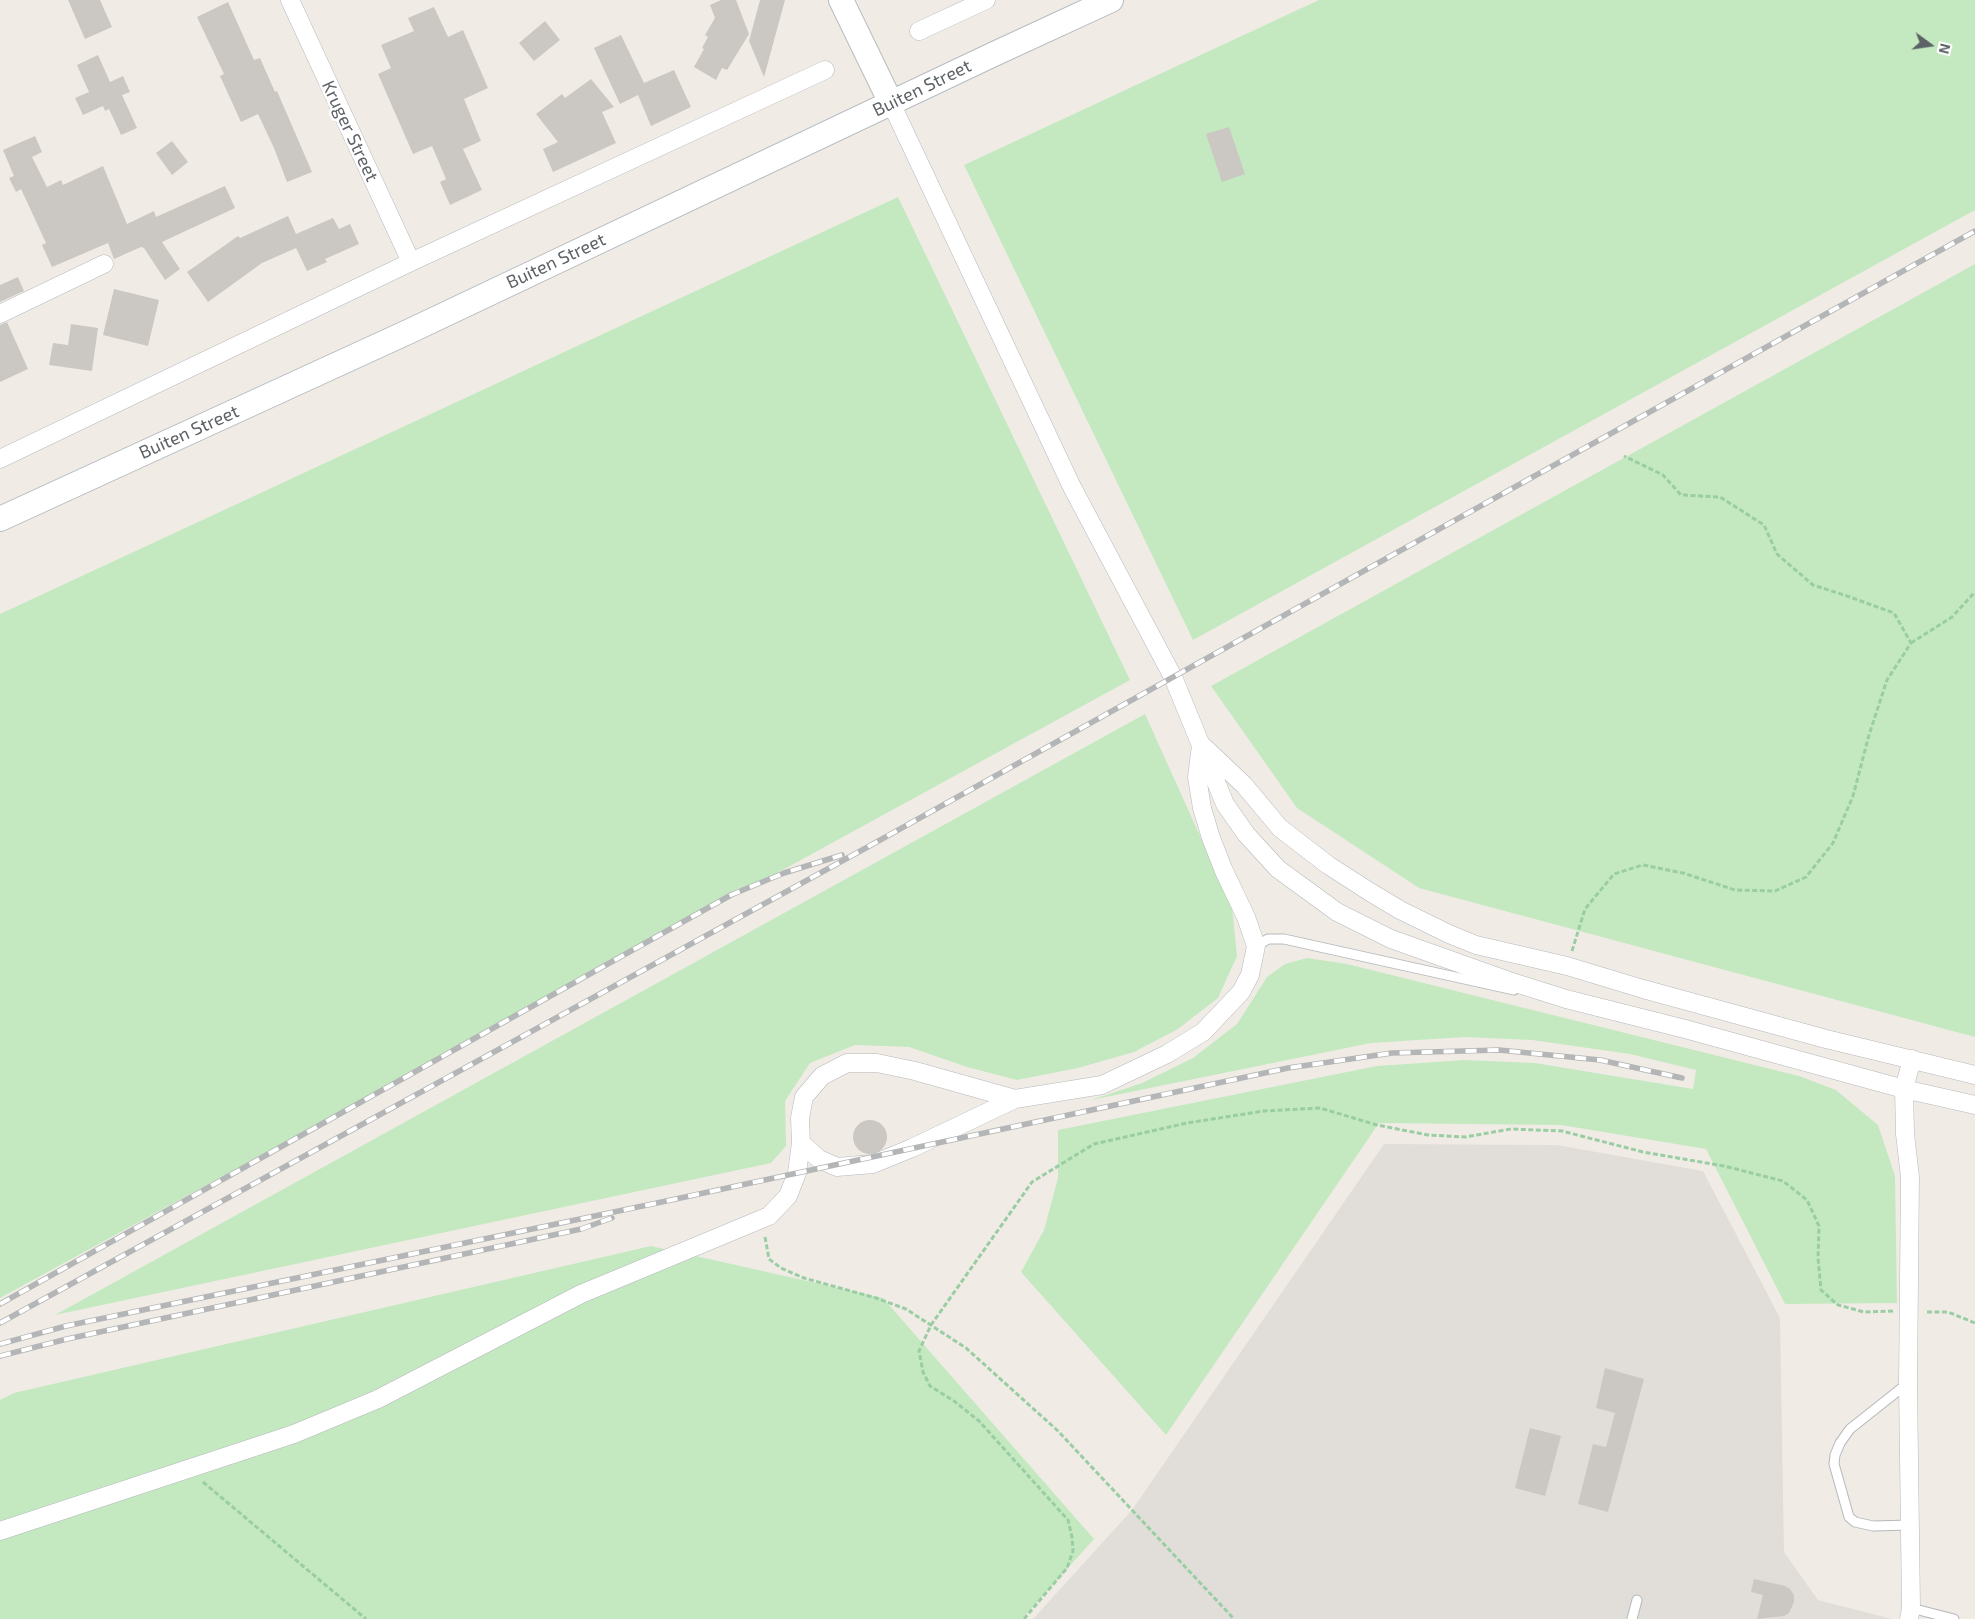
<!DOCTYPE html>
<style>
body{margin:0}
#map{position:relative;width:1975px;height:1619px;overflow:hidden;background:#f0ece5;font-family:"Exo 2",sans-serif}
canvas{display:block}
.north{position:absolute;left:1905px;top:20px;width:50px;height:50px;-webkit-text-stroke:4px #fff;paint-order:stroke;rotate:104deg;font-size:14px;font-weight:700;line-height:20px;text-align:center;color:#5c6266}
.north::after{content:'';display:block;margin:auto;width:18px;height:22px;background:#5c6266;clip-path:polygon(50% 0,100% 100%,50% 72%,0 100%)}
</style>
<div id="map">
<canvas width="1975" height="1619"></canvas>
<div class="north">N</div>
</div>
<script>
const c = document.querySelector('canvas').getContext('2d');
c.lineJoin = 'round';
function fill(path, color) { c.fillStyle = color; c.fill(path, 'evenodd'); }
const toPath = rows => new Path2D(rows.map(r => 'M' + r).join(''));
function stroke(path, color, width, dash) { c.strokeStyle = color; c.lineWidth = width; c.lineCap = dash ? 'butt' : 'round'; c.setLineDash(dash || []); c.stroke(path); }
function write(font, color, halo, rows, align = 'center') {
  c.font = font + ' "Exo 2",sans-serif'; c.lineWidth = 5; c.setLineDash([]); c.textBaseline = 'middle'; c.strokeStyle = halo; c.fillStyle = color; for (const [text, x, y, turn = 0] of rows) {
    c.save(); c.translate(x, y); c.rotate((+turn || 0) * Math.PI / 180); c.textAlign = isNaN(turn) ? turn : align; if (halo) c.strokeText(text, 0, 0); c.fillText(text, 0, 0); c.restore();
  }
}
fill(toPath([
 [1384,1144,1557,1145,1703,1171,1780,1318,1784,1552,1818,1600,1892,1619,1033,1619,1132,1510]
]), '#e1ded9');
fill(toPath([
 [1319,0,1975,0,1975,210,1193,640,964,165],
 [898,197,1130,680,0,1298,0,614],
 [1975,264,1975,1037,1419,888,1297,808,1211,686],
 [1145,714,1232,907,1237,956,1218,998,1178,1029,1134,1052,1078,1068,1017,1080,967,1067,909,1047,855,1045,810,1063,785,1101,786,1146,771,1163,55,1315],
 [1307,958,1347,964,1799,1076,1836,1090,1878,1125,1895,1176,1897,1303,1785,1304,1706,1149,1561,1125,1379,1123,1166,1435,1021,1272,1044,1230,1058,1178,1058,1130,1377,1066,1465,1060,1535,1063,1693,1089,1696,1070,1630,1054,1532,1040,1465,1037,1371,1043,1091,1100,1142,1083,1193,1058,1237,1024,1267,977,1285,964],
 [651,1246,883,1298,1094,1539,1022,1619,0,1619,0,1400,14,1393]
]), '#c4e9c0');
fill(toPath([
 [68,0,100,0,112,27,85,39],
 [721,0,736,0,749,34,727,70,722,68,716,80,694,67,704,49,702,48,708,37,705,35,715,18,710,5],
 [760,0,785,0,764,77,749,41],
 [228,2,254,60,260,58,275,92,277,91,312,172,287,182,274,148,258,114,241,122,220,76,224,74,197,17],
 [434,7,448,37,463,30,488,88,464,99,481,141,463,149,482,190,450,205,440,182,446,179,432,146,413,154,378,74,391,68,381,45,414,31,408,18],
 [545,21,560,40,534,61,519,43],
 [621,35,644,83,674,70,691,107,651,126,638,95,620,104,594,48],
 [98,55,110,82,123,76,130,92,122,95,137,128,121,135,109,109,105,111,103,106,83,115,75,98,89,92,77,65],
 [591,79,614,107,602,112,616,143,553,172,543,149,558,142,536,114,562,94,565,98],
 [1229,127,1245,174,1222,182,1206,134],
 [35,136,42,152,32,157,47,187,61,180,63,185,103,166,127,224,154,211,156,217,225,186,235,208,162,242,180,269,165,280,144,248,141,247,114,259,108,243,52,267,42,245,46,243,21,189,16,192,9,178,14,176,3,150],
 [172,141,188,162,172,175,156,153],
 [288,216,296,234,333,218,339,229,350,224,359,244,325,259,327,262,307,271,296,248,262,263,208,302,187,272,238,236,240,238],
 [18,277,24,291,0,302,0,285],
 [114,289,159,300,148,346,103,335],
 [7,322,28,369,0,382,0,325],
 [71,324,98,328,92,371,49,365,53,343,68,345],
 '853 1137a17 17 0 1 1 34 0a17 17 0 1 1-34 0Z',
 [1605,1368,1644,1379,1608,1512,1578,1504,1593,1444,1606,1447,1615,1413,1596,1408],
 [1530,1428,1561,1436,1545,1496,1515,1488],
 [1754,1579,1785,1586,1790,1589,1794,1595,1794,1602,1789,1613,1784,1616,1757,1619,1763,1595,1751,1592]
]), '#cbc7c2');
const lane = toPath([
 [1256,946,1268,939,1284,939,1514,990],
 [1908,1383,1850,1429,1840,1443,1835,1455,1834,1464,1849,1517,1855,1522,1873,1526,1910,1525],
 [1911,1608,1954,1619],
 [1632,1619,1637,1600]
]);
const street = toPath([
 [290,0,411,262],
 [919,31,986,0],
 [891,103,1072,487,1173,677,1225,804,1246,834,1278,869,1337,912,1391,939,1509,981,1566,999,1685,1029,1904,1089,1975,1105],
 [0,314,104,264],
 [0,459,411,262,825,70],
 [1205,748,1244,785,1280,828,1328,865,1370,892,1400,910,1449,934,1476,945,1567,966,1643,989,1826,1039,1975,1075],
 [801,1143,819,1159,837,1167,873,1164,912,1148,1015,1099,1102,1085,1167,1054,1203,1032,1241,992,1250,975,1256,946,1246,917,1224,871,1211,838,1202,808,1197,777,1201,745],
 [0,1531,294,1434,378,1399,581,1294,769,1216,788,1196,797,1173,801,1143,800,1118,804,1097,822,1076,847,1063,877,1063,915,1071,1015,1099],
 [1909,1619,1911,1608,1908,1383,1910,1177,1905,1134,1904,1089,1912,1059]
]);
const secondary = toPath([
 [841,0,891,103],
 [0,519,410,331,992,55,1111,0]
]);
stroke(lane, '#b5b8bc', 11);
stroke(street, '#b5b8bc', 19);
stroke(secondary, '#b6bbc0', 26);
stroke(toPath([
 [1911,643,1952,617,1975,592],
 [1572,951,1585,909,1614,874,1643,865,1683,873,1735,890,1775,891,1806,877,1833,843,1853,796,1869,735,1887,680,1911,643,1894,613,1847,596,1813,585,1777,554,1764,525,1720,497,1681,495,1663,475,1624,456],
 [765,1237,769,1259,781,1268,804,1278,876,1298,906,1309,966,1348,1058,1431,1234,1619],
 [1927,1312,1948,1312,1975,1323],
 [203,1482,366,1619],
 [1024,1619,1067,1568,1073,1551,1072,1537,1068,1520,979,1421,954,1401,930,1386,923,1372,919,1351,931,1325,1032,1182,1094,1144,1187,1123,1264,1111,1320,1108,1377,1125,1428,1135,1465,1137,1511,1129,1562,1131,1643,1152,1724,1166,1783,1181,1807,1200,1819,1226,1818,1258,1821,1290,1838,1305,1864,1312,1893,1311]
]), '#9acda3', 3, [5, 2.5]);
stroke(lane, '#fff', 9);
stroke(street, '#fff', 18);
stroke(secondary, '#fff', 24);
const rail = toPath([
 [0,1304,731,895,784,873,842,855],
 [0,1323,864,849,1975,231],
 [0,1344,66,1326,657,1203,1288,1068,1392,1053,1499,1050,1600,1060,1682,1078],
 [0,1356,67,1339,581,1229,612,1218]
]);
stroke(rail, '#b4b5b6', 5.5);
stroke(rail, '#fff', 4, [11]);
write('18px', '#5c6266', '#fff', [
 ["Buiten Street",922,88,-26],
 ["Kruger Street",350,131,65],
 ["Buiten Street",556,261,-25],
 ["Buiten Street",189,432,-24]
]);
</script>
